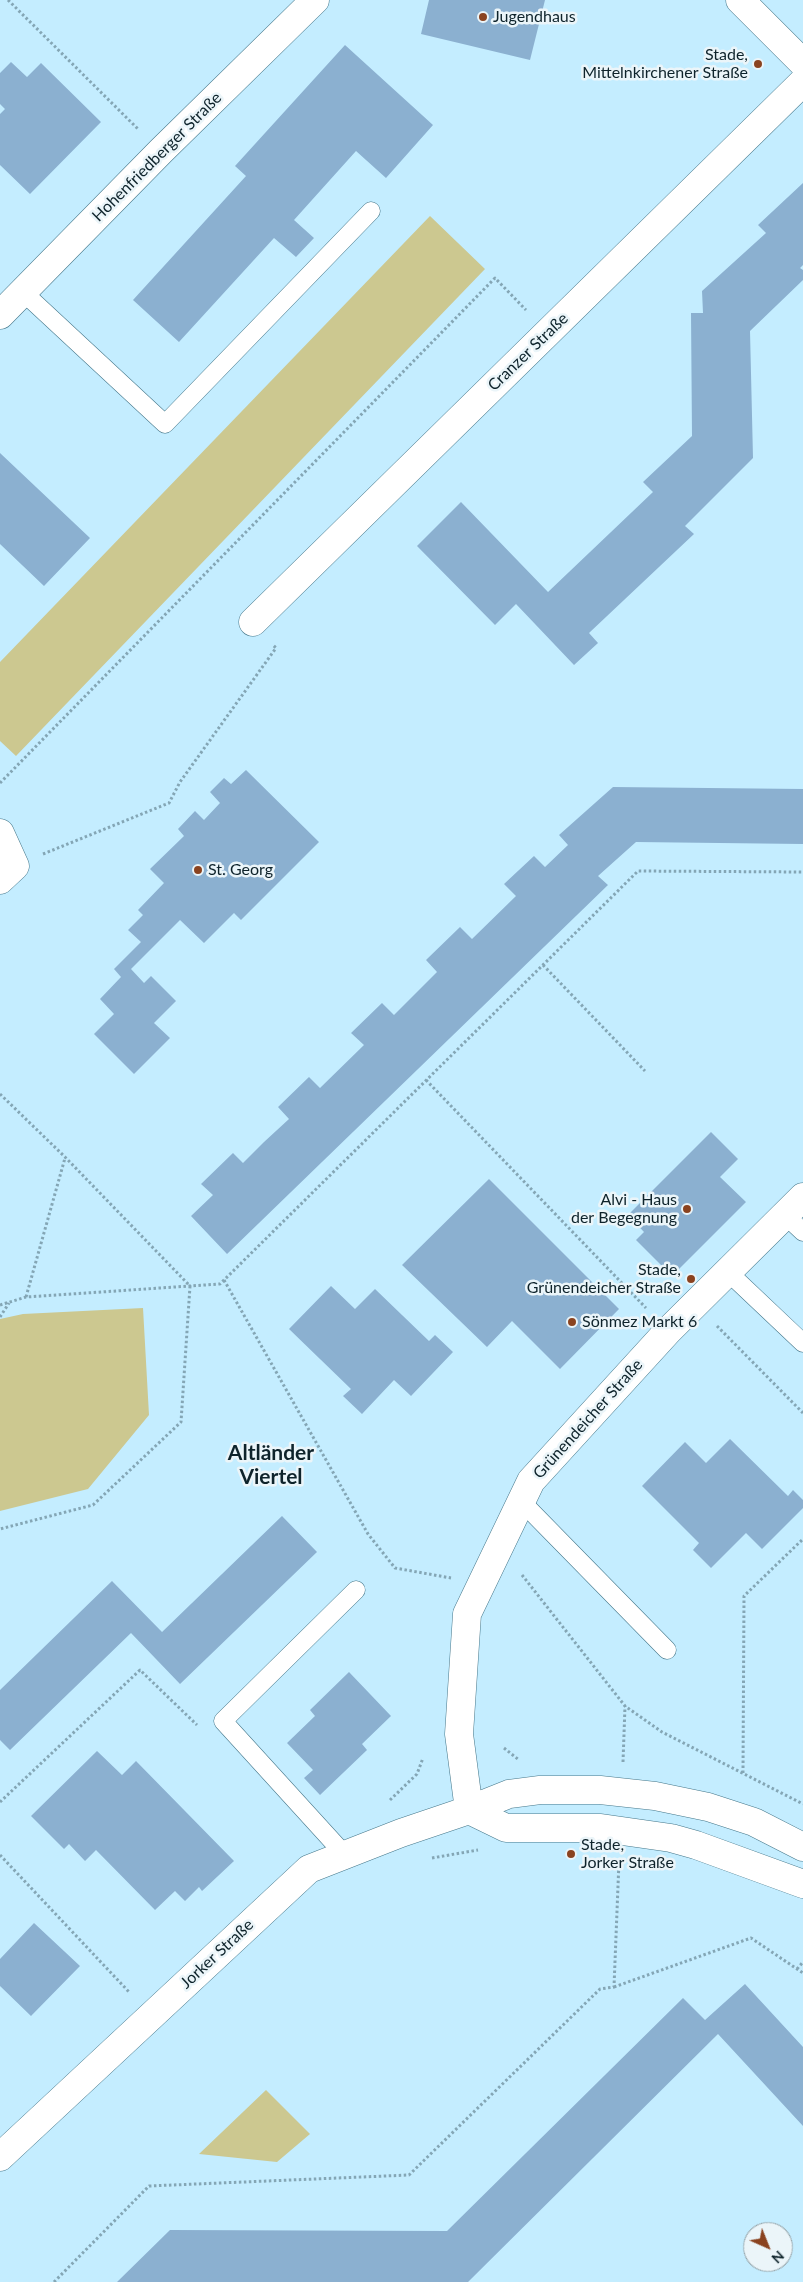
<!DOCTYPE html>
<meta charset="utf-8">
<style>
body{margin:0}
#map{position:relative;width:803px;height:2282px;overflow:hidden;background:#c4edff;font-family:Lato,sans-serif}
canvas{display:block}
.north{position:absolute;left:743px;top:2222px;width:50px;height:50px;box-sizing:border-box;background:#ebf5f9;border:1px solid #93a1a7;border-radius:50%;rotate:136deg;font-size:14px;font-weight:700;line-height:20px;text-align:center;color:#0e232b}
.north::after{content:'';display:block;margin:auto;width:18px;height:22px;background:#8a4320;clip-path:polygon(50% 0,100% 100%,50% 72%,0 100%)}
</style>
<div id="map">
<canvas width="803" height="2282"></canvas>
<div class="north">N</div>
</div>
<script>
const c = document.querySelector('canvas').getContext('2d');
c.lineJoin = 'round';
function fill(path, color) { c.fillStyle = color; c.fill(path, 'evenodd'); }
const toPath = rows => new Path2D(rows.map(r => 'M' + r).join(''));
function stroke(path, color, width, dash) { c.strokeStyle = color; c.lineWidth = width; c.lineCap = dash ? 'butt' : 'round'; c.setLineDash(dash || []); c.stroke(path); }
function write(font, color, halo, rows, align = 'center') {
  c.font = font + ' Lato,sans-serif'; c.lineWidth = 5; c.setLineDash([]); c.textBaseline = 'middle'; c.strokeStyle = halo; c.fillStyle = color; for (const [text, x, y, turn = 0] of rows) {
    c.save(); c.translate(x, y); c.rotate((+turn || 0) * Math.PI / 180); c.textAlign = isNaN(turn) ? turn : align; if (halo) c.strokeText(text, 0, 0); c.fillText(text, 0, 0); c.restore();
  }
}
fill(toPath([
 [430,216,485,269,16,756,0,741,0,662],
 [143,1308,149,1415,88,1489,0,1511,0,1319,23,1314],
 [266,2090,310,2134,277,2162,199,2154]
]), '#ccc890');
fill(toPath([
 [429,0,545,0,530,60,421,34],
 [345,45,433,125,386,178,356,151,294,220,314,238,296,257,274,238,179,342,133,300,246,176,235,166],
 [11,62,27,77,41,63,101,122,30,194,0,165,0,114,5,109,0,104,0,73],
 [803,183,803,265,800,268,803,270,803,280,750,331,753,458,685,526,694,534,589,633,598,643,574,665,516,604,495,625,417,546,461,502,548,592,653,492,643,482,692,436,691,313,703,313,702,291,766,233,758,225],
 [0,453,90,538,44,586,0,544],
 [246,770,319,842,241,920,234,913,204,943,180,920,131,969,144,983,151,976,176,1001,154,1023,170,1038,134,1074,94,1034,114,1014,100,999,121,977,114,969,141,942,128,930,143,915,138,910,164,883,150,869,184,836,178,829,195,811,204,820,220,803,210,792,224,778,231,784],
 [613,787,803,789,803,844,636,842,598,876,608,885,227,1254,191,1216,213,1195,201,1184,233,1153,243,1163,264,1142,289,1119,278,1107,309,1077,320,1088,364,1045,351,1033,382,1003,394,1015,437,972,426,960,460,927,472,939,516,896,504,884,534,856,545,867,568,845,559,835],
 [711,1132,738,1159,720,1177,746,1202,672,1276,636,1240,644,1232,628,1215],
 [489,1179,619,1309,560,1369,512,1321,487,1347,402,1265],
 [331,1286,355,1309,375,1289,429,1341,435,1335,453,1352,411,1396,394,1380,362,1414,343,1396,351,1389,289,1329],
 [730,1439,788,1496,793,1490,803,1500,803,1508,762,1549,746,1533,711,1568,693,1550,699,1543,642,1486,685,1442,706,1463],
 [282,1516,317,1552,180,1684,131,1633,10,1750,0,1740,0,1690,112,1581,162,1632],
 [349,1672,391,1716,362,1744,367,1750,320,1795,304,1778,313,1770,287,1743,315,1716,310,1710],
 [97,1751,122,1775,136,1761,234,1861,202,1891,199,1887,185,1901,175,1891,155,1910,96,1850,85,1861,69,1844,64,1849,31,1816],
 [34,1923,80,1966,31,2016,0,1986,0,1959],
 [745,1984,803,2047,803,2126,718,2034,468,2282,117,2282,170,2230,447,2231,683,1998,705,2020]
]), '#8bb0d0');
const service = toPath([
 [23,292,165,424,371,211],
 [785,1215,803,1232],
 [728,1272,803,1343],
 [521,1501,667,1650],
 [345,1855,223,1721,356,1590]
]);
const minor = toPath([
 [740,0,803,63],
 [0,315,161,151,315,0],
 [253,622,803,82],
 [0,833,15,866,0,880],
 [469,1810,459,1734,467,1614,531,1481,668,1331,803,1197],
 [469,1810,506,1828,601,1828,671,1838,696,1845,803,1884],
 [0,2157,309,1869,401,1833,469,1810,509,1794,540,1790,600,1790,655,1796,708,1807,754,1822,803,1847]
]);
stroke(service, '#45778a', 19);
stroke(minor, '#45778a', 29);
stroke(toPath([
 [8,0,139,130],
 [0,783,495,278,526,310],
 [43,854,169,803,180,782,276,648,273,645],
 [543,965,645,1071],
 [426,1080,646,1308],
 [0,1094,65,1157,190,1286,181,1422,93,1505,0,1529],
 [224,1280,368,1534,395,1568,451,1578],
 [26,1297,65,1158],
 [0,1305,26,1297,220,1284,638,871,803,872],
 [0,1317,9,1303],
 [717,1326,803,1413],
 [522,1575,625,1706,662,1732,803,1804],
 [504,1748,519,1760],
 [623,1762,625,1706],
 [743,1773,744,1596,803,1539],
 [390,1800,417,1774,423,1758],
 [0,1802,140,1670,197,1725],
 [0,1855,130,1993],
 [432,1858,478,1850],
 [797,1969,803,1962],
 [614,1987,751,1938,803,1973],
 [54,2282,149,2186,409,2175,600,1989,614,1987,619,1861]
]), '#84a6b5', 3, [2.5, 2.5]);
stroke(service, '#fff', 18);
stroke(minor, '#fff', 28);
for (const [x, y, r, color] of [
 [483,17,5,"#8a4320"],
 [758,64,5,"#8a4320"],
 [198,870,5,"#8a4320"],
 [687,1209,5,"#8a4320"],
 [691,1279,5,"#8a4320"],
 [572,1322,5,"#8a4320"],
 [571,1854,5,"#8a4320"]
]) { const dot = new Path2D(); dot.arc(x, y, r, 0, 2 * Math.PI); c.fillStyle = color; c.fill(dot); stroke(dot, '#ebf5f9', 2); }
write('16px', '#0e232b', '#ebf5f9', [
 ["Jugendhaus",493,17],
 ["Stade,",748,55,"right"],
 ["Mittelnkirchener Straße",748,73,"right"],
 ["St. Georg",208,870],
 ["Alvi - Haus",677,1200,"right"],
 ["der Begegnung",677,1218,"right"],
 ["Stade,",681,1270,"right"],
 ["Grünendeicher Straße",681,1288,"right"],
 ["Sönmez Markt 6",582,1322],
 ["Stade,",581,1845],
 ["Jorker Straße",581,1863]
], 'left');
write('16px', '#0e232b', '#ebf5f9', [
 ["Hohenfriedberger Straße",157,157,-45],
 ["Cranzer Straße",528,352,-44],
 ["Grünendeicher Straße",588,1419,-48],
 ["Jorker Straße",217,1954,-43]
]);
write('bold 21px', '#0e232b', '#ebf5f9', [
 ["Altländer",271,1453],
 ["Viertel",271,1477]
]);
</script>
